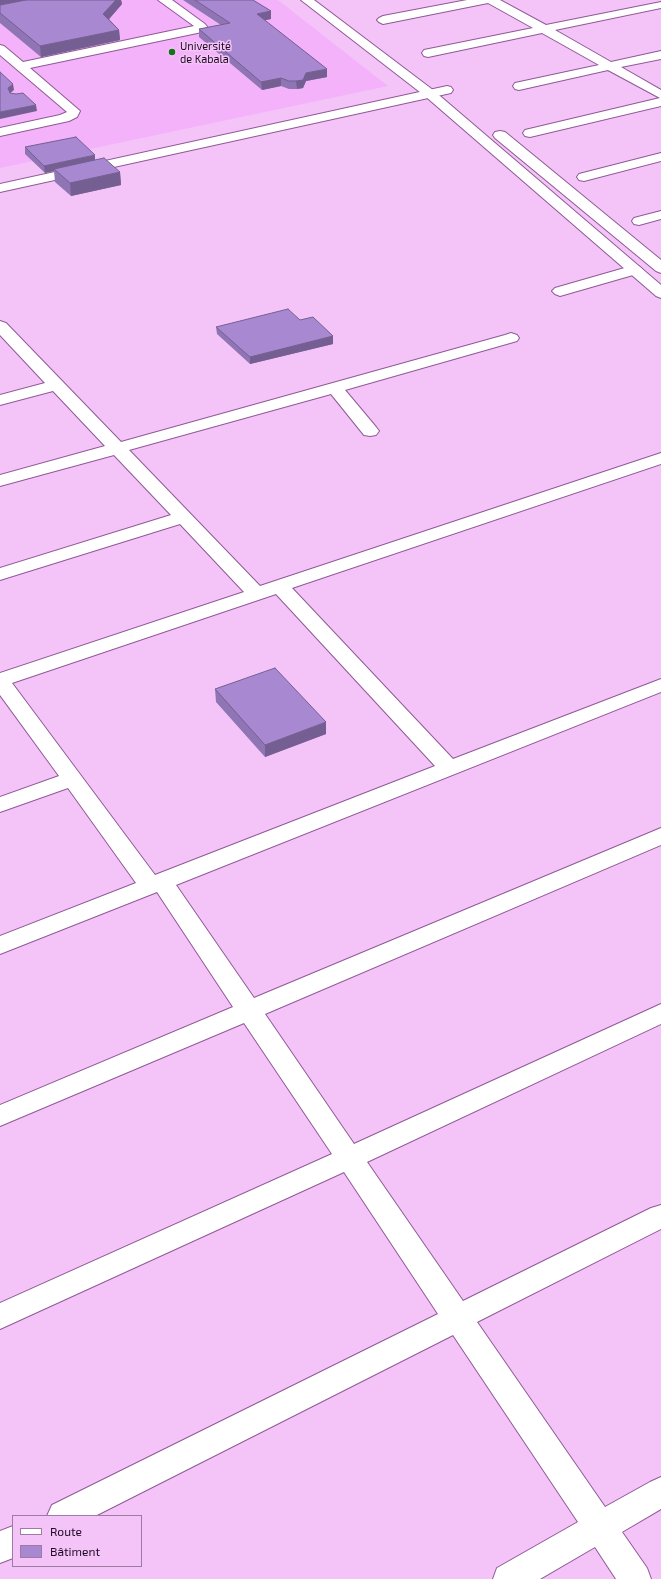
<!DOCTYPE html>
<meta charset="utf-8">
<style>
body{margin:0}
#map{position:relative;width:661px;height:1579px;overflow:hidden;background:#f4c4f9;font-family:"Exo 2",sans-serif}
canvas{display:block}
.legend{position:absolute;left:12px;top:1515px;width:130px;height:52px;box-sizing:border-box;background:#f4c4f9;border:1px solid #9f7aa3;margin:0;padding:5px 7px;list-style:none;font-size:12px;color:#200a23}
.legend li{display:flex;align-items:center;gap:8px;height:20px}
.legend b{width:20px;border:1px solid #9f7aa3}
</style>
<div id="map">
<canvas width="661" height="1579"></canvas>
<ul class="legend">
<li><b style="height:5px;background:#fff"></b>Route</li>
<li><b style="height:11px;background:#a788d1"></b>Bâtiment</li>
</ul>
</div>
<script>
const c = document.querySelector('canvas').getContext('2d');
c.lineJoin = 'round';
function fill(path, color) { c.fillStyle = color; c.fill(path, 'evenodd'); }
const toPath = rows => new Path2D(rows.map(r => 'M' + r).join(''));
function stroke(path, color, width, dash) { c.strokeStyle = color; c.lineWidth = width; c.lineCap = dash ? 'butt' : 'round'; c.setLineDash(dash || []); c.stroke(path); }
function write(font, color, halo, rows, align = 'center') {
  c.font = font + ' "Exo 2",sans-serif'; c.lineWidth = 3; c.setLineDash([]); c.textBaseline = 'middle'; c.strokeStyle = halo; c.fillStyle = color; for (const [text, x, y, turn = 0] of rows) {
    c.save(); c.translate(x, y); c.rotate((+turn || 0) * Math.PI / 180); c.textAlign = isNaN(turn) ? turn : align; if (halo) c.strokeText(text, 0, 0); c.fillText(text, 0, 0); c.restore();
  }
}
fill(toPath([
 [0,0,278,0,388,86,0,168]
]), '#f3b2fa');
const minor = toPath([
 [158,0,172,0,205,24,208,28,206,31,202,32,30,68,80,111,77,117,69,121,0,136,0,128,60,115,67,112,0,55,0,45,4,46,23,62,194,26,158,0],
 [467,0,500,0,546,25,661,2,661,8,555,30,611,62,661,51,661,59,621,67,661,90,661,106,530,137,525,136,523,133,525,130,660,98,608,70,519,90,515,89,513,86,515,83,599,65,542,33,428,57,424,56,422,53,424,50,533,28,488,3,383,24,379,22,377,20,379,18,383,16,467,0],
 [447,86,451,87,453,90,451,93,0,192,0,184,447,86],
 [661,153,661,161,584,181,579,180,577,177,579,174,661,153],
 [661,211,661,219,639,225,634,224,632,221,634,218,661,211],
 [635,265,640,267,643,270,640,273,560,296,555,294,552,291,555,288,635,265],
 [0,321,6,323,121,442,505,335,511,333,517,335,519,338,517,341,345,390,376,427,379,431,376,435,370,436,364,435,331,394,129,450,260,586,661,453,661,464,292,588,453,759,661,679,661,692,176,885,254,998,661,828,661,845,265,1014,354,1144,661,1004,661,1024,367,1162,463,1301,651,1208,661,1205,661,1229,477,1322,605,1507,650,1482,661,1477,661,1509,622,1532,647,1568,651,1579,616,1579,595,1547,540,1579,493,1579,497,1568,578,1522,453,1335,95,1516,47,1516,52,1505,438,1314,344,1172,0,1329,0,1303,332,1154,244,1023,0,1126,0,1105,233,1007,157,892,0,954,0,936,136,883,68,788,0,812,0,797,59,776,0,695,0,673,244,592,180,524,0,580,0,568,171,515,114,455,0,486,0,475,105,446,53,391,0,405,0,395,45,383,0,335,0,321],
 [276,594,435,766,155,875,12,683,276,594],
 [13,1526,13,1558,0,1563,0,1531,13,1526]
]);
const major = toPath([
 [301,0,314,0,433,90,661,285,661,298,656,296,425,96,301,0],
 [500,131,505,132,661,260,661,273,656,271,495,138,493,135,495,132,500,131]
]);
stroke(minor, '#8f5995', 2);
stroke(major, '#8f5995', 2);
fill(minor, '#fff');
fill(major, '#fff');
fill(toPath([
 [0,0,121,0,122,4,109,19,119,30,120,40,41,57,0,23],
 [183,0,253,0,271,11,271,19,265,20,327,77,306,81,303,88,297,89,289,89,281,86,262,90,199,37,199,29,221,25],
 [25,147,95,160,120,172,121,185,71,196,55,182,54,171,45,173,25,154],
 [300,320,333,336,333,344,250,364,217,334,216,327],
 [215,689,326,734,265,757,216,702]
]), '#9075b4');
fill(toPath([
 [0,0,32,0,0,6],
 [116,0,121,0,122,4,104,25,103,14],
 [271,11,271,19,257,22,257,14],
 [119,30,120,40,41,57,40,46],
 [327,69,327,77,306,81,303,88,297,89,296,81,306,73],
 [281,78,281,86,262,90,261,82],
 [13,84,14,90,9,94,8,88],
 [36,105,37,111,0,119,0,112],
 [95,155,95,162,54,169,54,171,45,173,44,166],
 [120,172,121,185,71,196,70,183],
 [333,336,333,344,250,364,250,357],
 [326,722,326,734,265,757,265,745]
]), '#755f92');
const building = toPath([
 [26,0,116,0,103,14,119,30,40,46,0,13,0,5,26,0],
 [195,0,253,0,271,11,257,14,327,69,306,73,303,80,296,81,289,81,281,78,261,82,199,29,230,23,195,0],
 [0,72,13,84,8,88,10,93,16,94,23,93,36,105,0,112,0,72],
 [76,137,95,155,44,166,25,147,76,137],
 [104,158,120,172,70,183,54,169,104,158],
 [288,309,300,320,313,317,333,336,250,357,216,327,288,309],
 [275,668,326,722,265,745,215,689,275,668]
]);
fill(building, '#a788d1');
stroke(building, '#755f92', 1);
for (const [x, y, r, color] of [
 [172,52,4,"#19701a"]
]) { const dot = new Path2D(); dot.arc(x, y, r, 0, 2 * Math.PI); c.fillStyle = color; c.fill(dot); stroke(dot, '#f4c4f9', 1.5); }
write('11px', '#200a23', '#f4c4f9', [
 ["Université",180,46],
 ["de Kabala",180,59]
], 'left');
</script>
